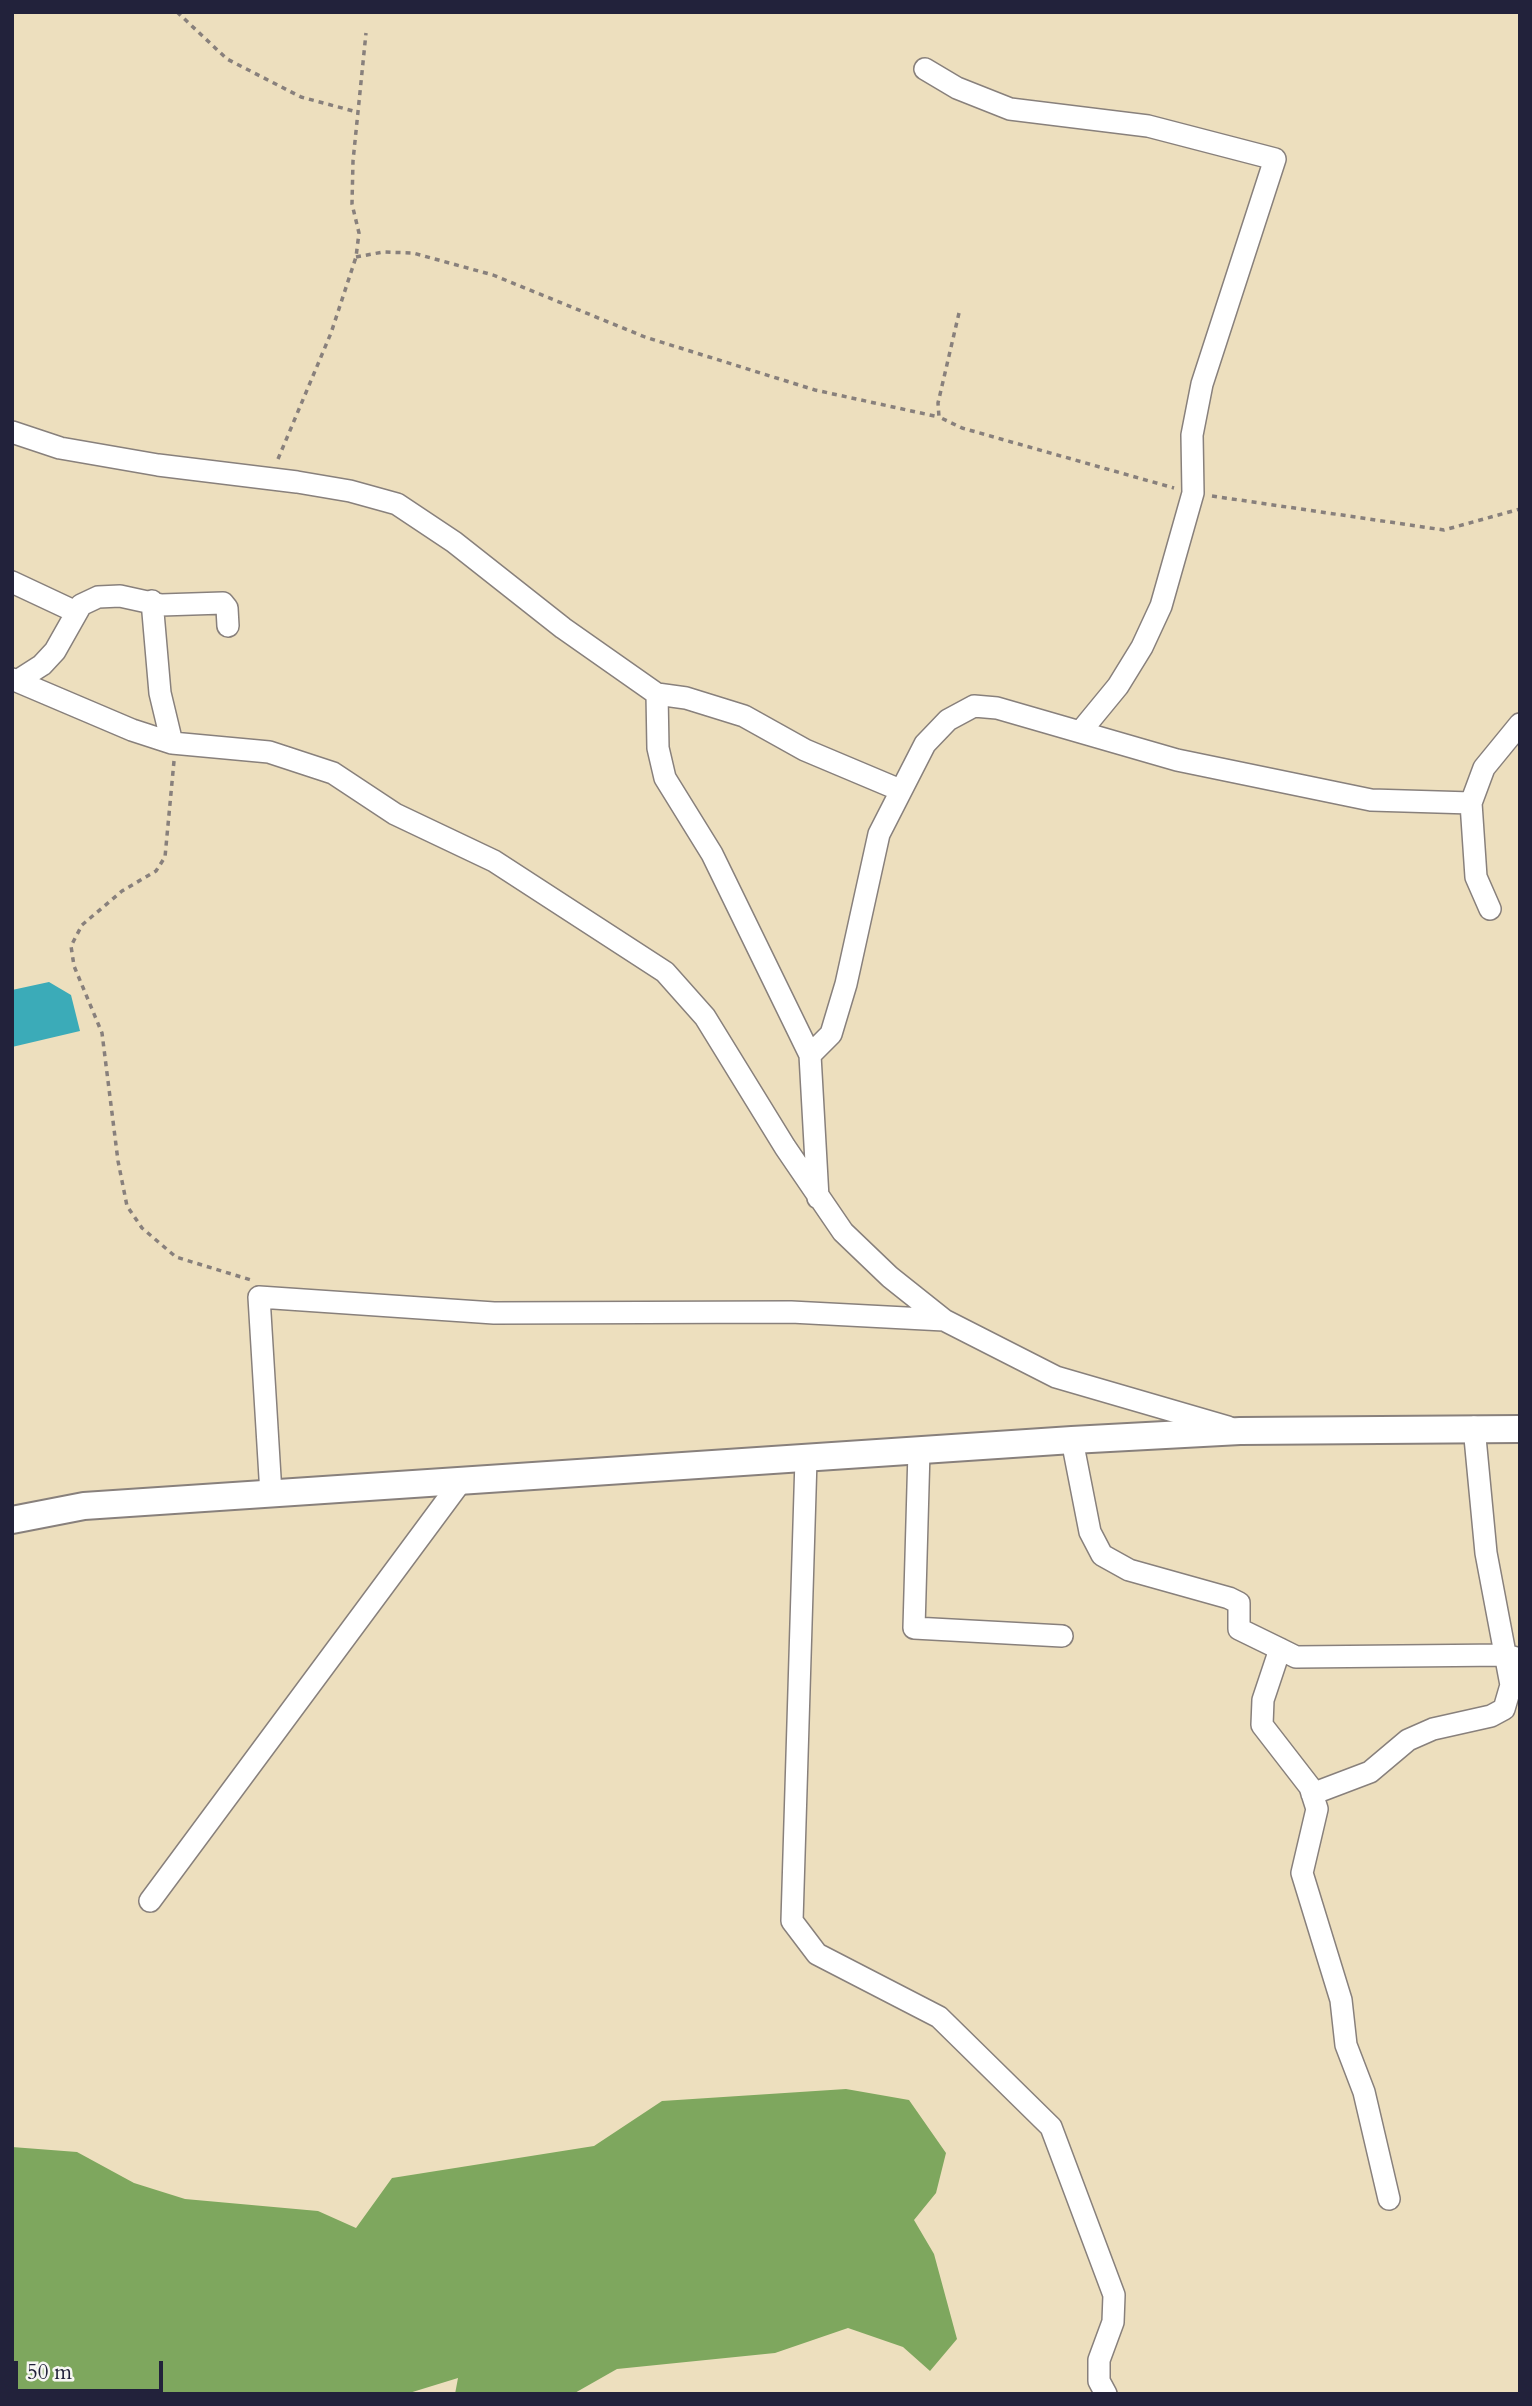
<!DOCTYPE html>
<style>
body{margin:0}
#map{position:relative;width:1532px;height:2406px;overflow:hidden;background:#eddfbe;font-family:Cardo,serif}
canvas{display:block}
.frame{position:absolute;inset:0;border:14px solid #22223b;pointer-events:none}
.scale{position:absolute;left:14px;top:2361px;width:149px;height:32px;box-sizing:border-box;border:4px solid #22223b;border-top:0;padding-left:9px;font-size:21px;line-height:24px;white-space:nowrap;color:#22223b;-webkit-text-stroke:5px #f6f6f2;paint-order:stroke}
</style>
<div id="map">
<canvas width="1532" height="2406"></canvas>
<div class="frame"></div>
<div class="scale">50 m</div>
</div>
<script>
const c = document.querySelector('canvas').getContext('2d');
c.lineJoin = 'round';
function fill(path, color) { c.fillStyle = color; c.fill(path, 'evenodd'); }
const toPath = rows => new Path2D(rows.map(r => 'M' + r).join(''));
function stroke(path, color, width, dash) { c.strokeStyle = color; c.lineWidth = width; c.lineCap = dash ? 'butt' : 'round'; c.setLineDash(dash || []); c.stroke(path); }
fill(toPath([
 [846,2089,909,2100,946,2153,936,2193,914,2220,934,2254,957,2339,930,2371,903,2347,848,2328,775,2353,617,2369,573,2394,455,2394,458,2378,406,2394,12,2394,12,2147,77,2152,134,2183,185,2199,318,2211,356,2228,392,2178,594,2146,662,2101]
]), '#7ea75e');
fill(toPath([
 [49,982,71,995,80,1031,12,1047,12,990]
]), '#3babb8');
const minor = toPath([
 [925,69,957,88,1010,109,1148,126,1275,159,1202,384,1192,435,1193,493,1161,606,1142,647,1118,686,1081,731],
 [12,432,60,448,158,465,297,482,350,491,397,504,454,542,563,628,657,694,686,698,744,716,805,750,900,790],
 [12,582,76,612],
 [152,601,160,693,172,743],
 [12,679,132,730,172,743,269,752,333,773,395,814,494,861,665,972,705,1017,785,1147,843,1232,890,1277,944,1320,1056,1377,1228,1427],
 [17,681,42,665,55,651,81,605,98,597,120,596,161,605,223,603,227,608,228,626],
 [657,694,658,748,665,778,712,854,810,1055,818,1198],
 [1490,909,1476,877,1471,803,1484,768,1520,724],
 [810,1055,831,1034,846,984,879,834,925,744,948,720,974,706,997,708,1177,760,1371,800,1471,803],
 [1072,1440,1090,1532,1102,1555,1129,1570,1229,1598,1239,1603,1239,1629,1280,1649,1296,1657,1506,1655,1520,1659],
 [919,1451,914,1628,1062,1636],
 [806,1459,792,1921,817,1954,939,2017,1051,2127,1114,2295,1113,2322,1099,2360,1099,2381,1106,2394],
 [271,1494,259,1297,494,1313,791,1312,944,1320],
 [1280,1649,1263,1700,1262,1725,1310,1787,1317,1809,1302,1873,1341,2000,1346,2045,1364,2092,1389,2199],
 [1312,1794,1370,1772,1408,1740,1433,1729,1491,1716,1504,1709,1511,1685,1486,1553,1474,1427],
 [150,1901,462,1480]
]);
const major = toPath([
 [12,1520,84,1506,1072,1440,1240,1431,1520,1429]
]);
stroke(minor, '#88807c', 24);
stroke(major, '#88807c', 30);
stroke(toPath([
 [177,12,227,59,301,97,357,112],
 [356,257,383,252,413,253,493,275,645,337,815,390,939,417],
 [959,313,938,403,939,417,962,428,1174,488],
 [278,459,331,333,356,257,359,233,352,204,353,161,366,33],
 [1212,496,1444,530,1520,509],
 [174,761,165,857,156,871,122,891,82,925,71,946,74,966,102,1033,118,1161,127,1206,142,1228,176,1257,251,1280]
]), '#88807c', 3.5, [5, 5]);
stroke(minor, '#fff', 21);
stroke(major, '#fff', 26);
</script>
